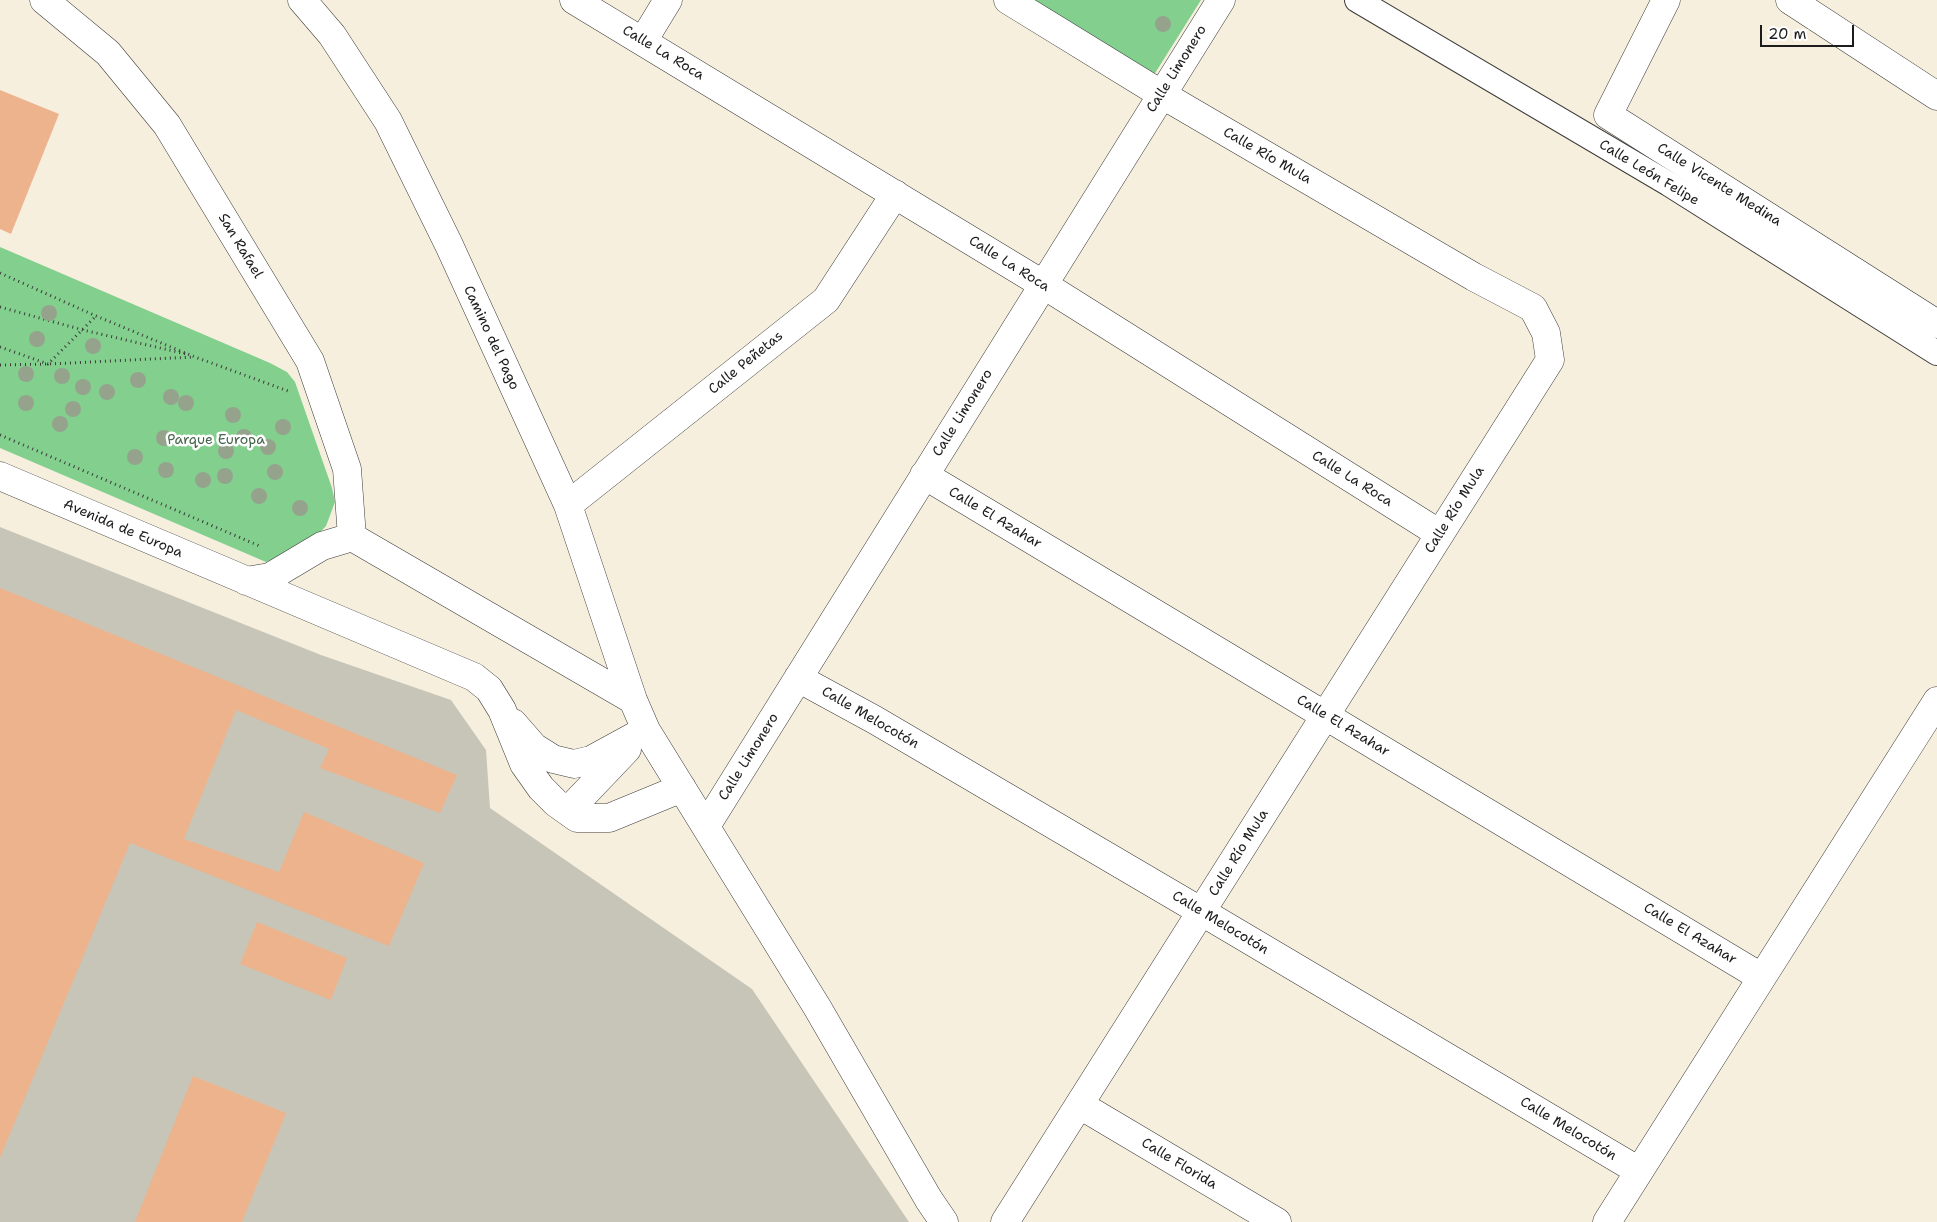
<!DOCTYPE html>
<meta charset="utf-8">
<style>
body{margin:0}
#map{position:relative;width:1937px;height:1222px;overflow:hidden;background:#f7efde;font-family:"Shantell Sans",sans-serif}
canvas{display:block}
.scale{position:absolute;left:1760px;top:25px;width:94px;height:22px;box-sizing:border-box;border:2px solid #1c1c1c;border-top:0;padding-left:6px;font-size:15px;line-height:18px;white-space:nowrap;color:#1c1c1c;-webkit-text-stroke:4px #fff;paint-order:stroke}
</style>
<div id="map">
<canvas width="1937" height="1222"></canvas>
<div class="scale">20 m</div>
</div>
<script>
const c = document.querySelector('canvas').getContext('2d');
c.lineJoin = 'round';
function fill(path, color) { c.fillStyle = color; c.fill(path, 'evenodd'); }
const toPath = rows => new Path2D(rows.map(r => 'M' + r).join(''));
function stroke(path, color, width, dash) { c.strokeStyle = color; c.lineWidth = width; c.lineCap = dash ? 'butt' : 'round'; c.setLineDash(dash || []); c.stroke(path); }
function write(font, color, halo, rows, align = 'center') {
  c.font = font + ' "Shantell Sans",sans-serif'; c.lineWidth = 5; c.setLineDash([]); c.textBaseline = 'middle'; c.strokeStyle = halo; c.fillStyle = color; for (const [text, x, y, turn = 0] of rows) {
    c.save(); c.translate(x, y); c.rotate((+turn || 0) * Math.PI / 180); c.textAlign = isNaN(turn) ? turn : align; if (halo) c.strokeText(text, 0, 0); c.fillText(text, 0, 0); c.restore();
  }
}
fill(toPath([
 [0,527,321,655,451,700,486,750,490,808,752,989,909,1222,0,1222]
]), '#c7c5b8');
fill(toPath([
 [1024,0,1201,0,1152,78],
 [0,247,270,363,287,372,295,382,332,488,335,502,326,526,307,546,266,562,0,448]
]), '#82cf8e');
fill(toPath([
 [0,90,59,114,11,234,0,229],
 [0,588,457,775,440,813,320,768,329,749,236,710,184,839,279,872,304,812,424,863,389,946,130,843,0,1158],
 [257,922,347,958,331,1000,240,964],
 [193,1076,286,1113,242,1222,135,1222]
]), '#edb38c');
const pedestrian = toPath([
 [1357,0,1669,184,1937,353]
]);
const minor = toPath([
 [44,0,108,53,167,125,310,361,347,469,352,537],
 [302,0,332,35,388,121,449,245,568,505,633,700,646,730,817,1007,929,1200,944,1222],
 [574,0,1044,285,1440,534],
 [1666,0,1608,115,1937,324],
 [1790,0,1937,96],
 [643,41,668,0],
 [924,475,1761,977],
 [0,476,474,677,489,689,502,710,524,764,541,788,556,803,577,818,609,818,682,788],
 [568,505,826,300,895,194],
 [246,581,270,577,322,546,352,537,633,700],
 [798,678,875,720,1202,912,1639,1171],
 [513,723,534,747,553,759,574,764,591,760,646,730],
 [568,811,627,749],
 [706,826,1221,0],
 [1080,1105,1277,1222],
 [1005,1222,1550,360,1546,333,1533,308,1474,277,1161,94,1008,0],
 [1607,1222,1937,701]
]);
stroke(pedestrian, '#3d3c39', 26);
stroke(minor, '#3d3c39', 29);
stroke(toPath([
 [0,273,96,316,195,357,288,391],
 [0,307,83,330,186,354],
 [0,347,48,364,96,316],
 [0,365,48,364,194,357],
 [0,435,262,547]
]), '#3d3c39', 3, [1, 4]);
stroke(pedestrian, '#fff', 24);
stroke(minor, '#fff', 28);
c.fillStyle = '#95a38d';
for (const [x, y] of [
 [1163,24],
 [49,313],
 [37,339],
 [93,346],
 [26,374],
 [62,376],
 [138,380],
 [83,387],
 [107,392],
 [171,397],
 [26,403],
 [186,403],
 [73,409],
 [233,415],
 [60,424],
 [283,427],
 [244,437],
 [164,438],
 [268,447],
 [226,451],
 [135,457],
 [166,470],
 [275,472],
 [225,476],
 [203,480],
 [259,496],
 [300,508]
]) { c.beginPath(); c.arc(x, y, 8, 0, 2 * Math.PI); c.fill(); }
write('14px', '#1c1c1c', '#fff', [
 ["Calle La Roca",663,53,31],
 ["Calle Limonero",1177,69,-58],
 ["Calle Río Mula",1267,156,30],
 ["Calle León Felipe",1649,173,31],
 ["Calle Vicente Medina",1719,185,32],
 ["San Rafael",240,246,59],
 ["Calle La Roca",1009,264,32],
 ["Camino del Pago",491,338,65],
 ["Calle Peñetas",746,363,-39],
 ["Calle Limonero",963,413,-58],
 ["Calle La Roca",1352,479,32],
 ["Calle Río Mula",1455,510,-58],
 ["Calle El Azahar",995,518,31],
 ["Avenida de Europa",123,529,23],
 ["Calle Melocotón",870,718,30],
 ["Calle El Azahar",1343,726,31],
 ["Calle Limonero",749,757,-58],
 ["Calle Río Mula",1239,853,-58],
 ["Calle Melocotón",1220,923,31],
 ["Calle El Azahar",1690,934,31],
 ["Calle Melocotón",1568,1129,31],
 ["Calle Florida",1179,1164,31]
]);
write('14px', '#45644a', '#fff', [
 ["Parque Europa",216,440]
]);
</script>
